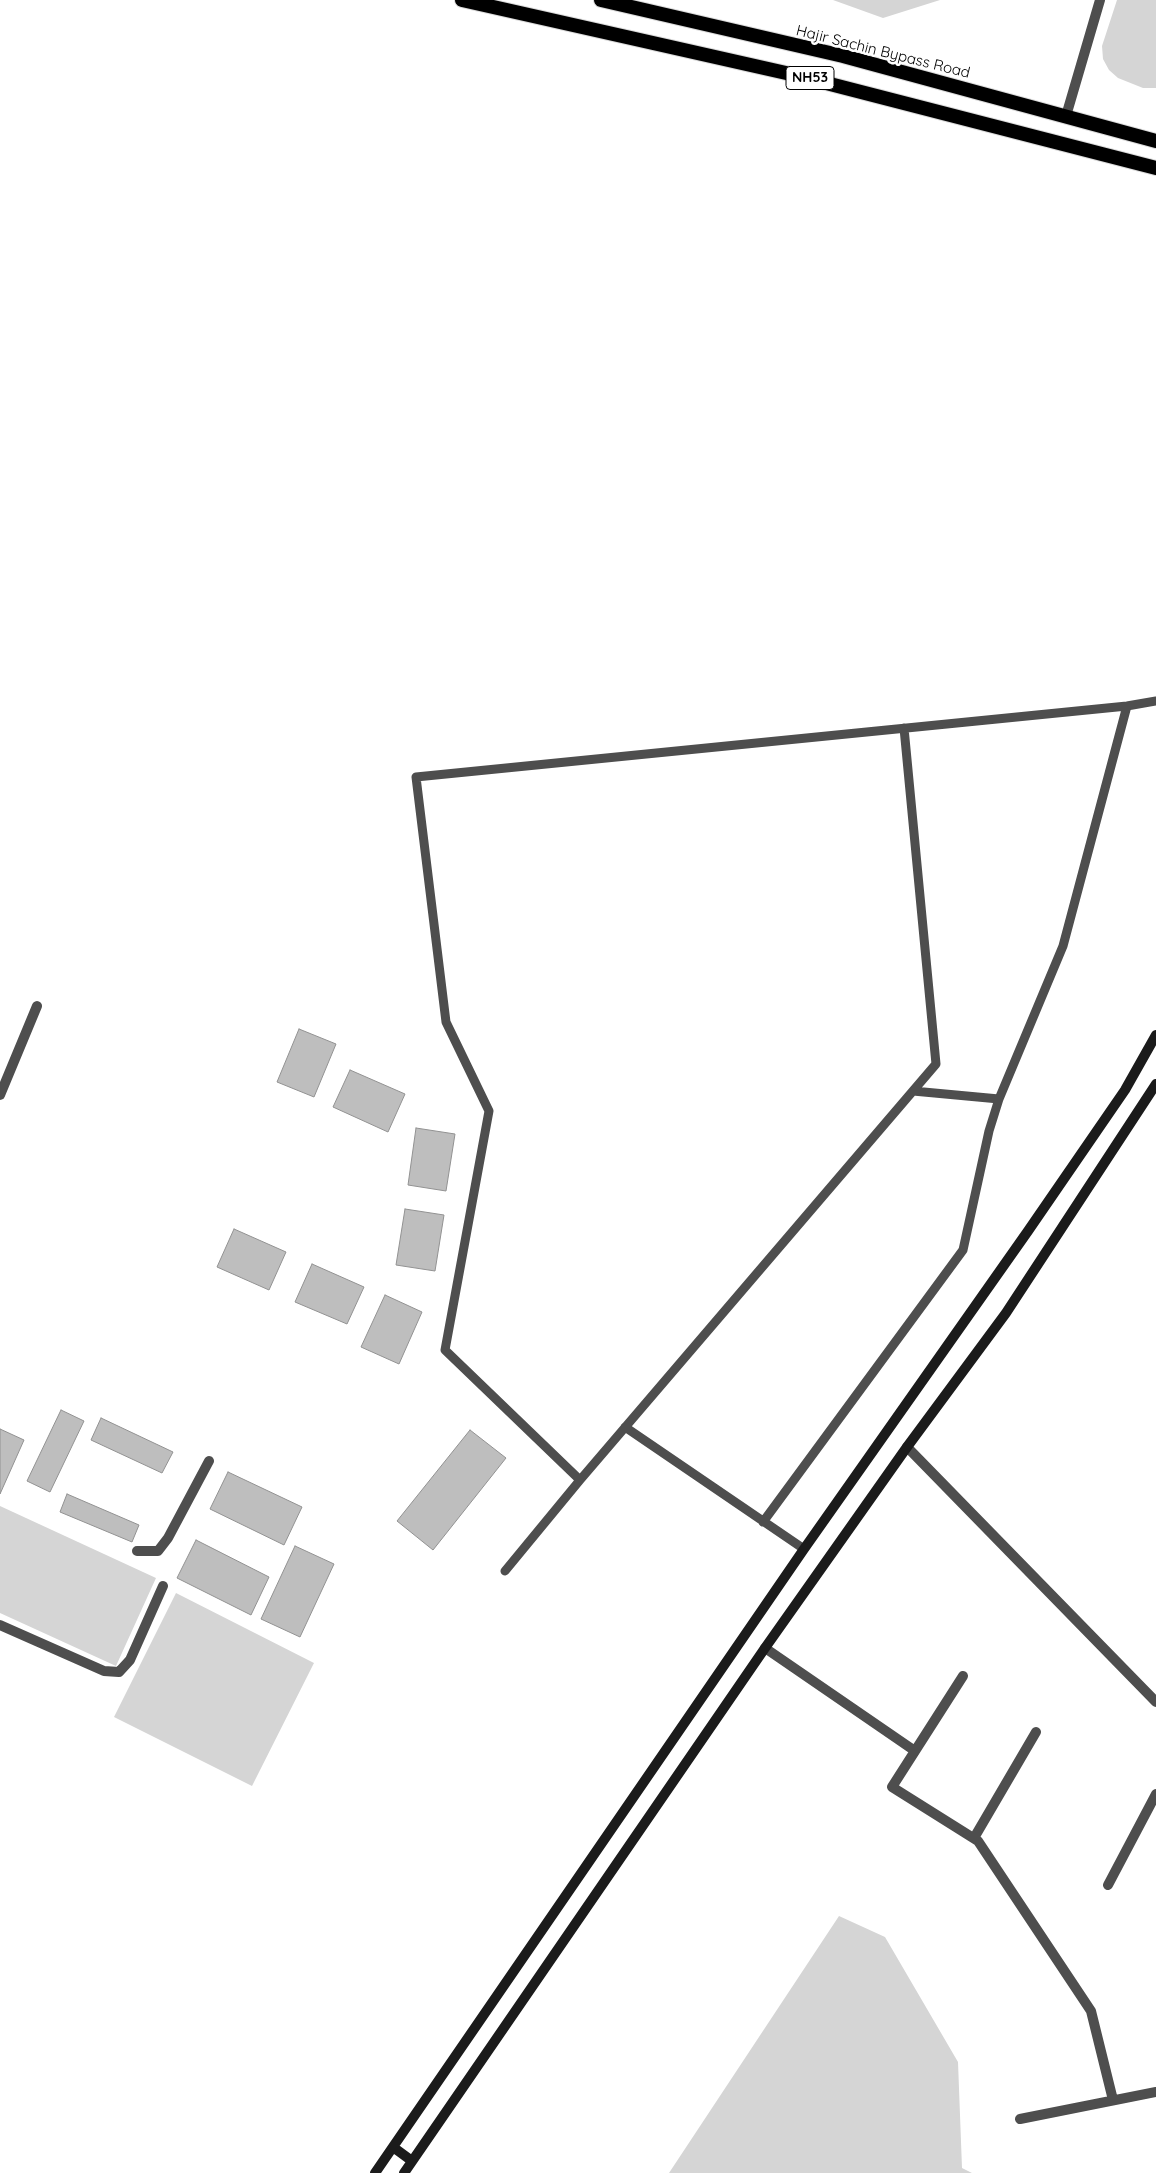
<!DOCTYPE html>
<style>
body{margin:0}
canvas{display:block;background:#fff}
</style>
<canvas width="1156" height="2173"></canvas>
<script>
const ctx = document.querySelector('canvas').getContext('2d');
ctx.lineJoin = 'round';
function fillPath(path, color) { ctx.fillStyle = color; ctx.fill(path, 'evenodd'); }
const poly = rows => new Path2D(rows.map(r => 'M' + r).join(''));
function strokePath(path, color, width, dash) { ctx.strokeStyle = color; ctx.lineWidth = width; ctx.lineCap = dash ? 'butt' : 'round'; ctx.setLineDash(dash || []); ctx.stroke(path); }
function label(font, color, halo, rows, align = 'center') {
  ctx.font = font + ' Quicksand,sans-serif'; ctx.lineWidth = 5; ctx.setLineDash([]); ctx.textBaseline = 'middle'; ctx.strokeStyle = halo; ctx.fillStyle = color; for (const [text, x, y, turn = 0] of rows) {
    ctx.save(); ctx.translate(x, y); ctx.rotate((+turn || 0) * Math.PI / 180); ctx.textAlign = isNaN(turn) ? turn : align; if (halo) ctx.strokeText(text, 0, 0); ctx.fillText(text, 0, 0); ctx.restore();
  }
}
const green = poly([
 [833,0,940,0,883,18],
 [1117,0,1156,0,1156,88,1143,88,1118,78,1109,70,1103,59,1102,46],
 [0,1506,156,1578,116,1666,0,1613],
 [176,1593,314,1663,252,1786,114,1717],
 [839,1916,885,1937,958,2062,962,2168,972,2173,669,2173]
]);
const building = poly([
 [299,1029,336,1044,314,1097,277,1082,299,1029],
 [350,1070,405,1094,388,1132,333,1107,350,1070],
 [416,1128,455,1134,446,1191,408,1185,416,1128],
 [405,1209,444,1215,435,1271,396,1265,405,1209],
 [234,1229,286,1252,269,1290,217,1267,234,1229],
 [312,1264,364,1287,347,1324,295,1302,312,1264],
 [385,1295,422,1312,399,1364,361,1347,385,1295],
 [61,1410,84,1421,50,1492,27,1481,61,1410],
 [101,1418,173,1452,162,1473,91,1440,101,1418],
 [0,1429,24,1440,0,1494,0,1429],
 [470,1430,506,1458,433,1550,397,1521,470,1430],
 [228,1472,302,1507,284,1545,210,1509,228,1472],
 [67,1494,139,1525,132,1542,60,1512,67,1494],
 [196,1540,269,1577,251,1615,177,1578,196,1540],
 [295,1546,334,1564,300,1637,261,1619,295,1546]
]);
const service = poly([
 [913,1091,999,1099],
 [625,1427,804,1549],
 [580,1480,445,1350,489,1111,446,1022,416,777,1127,706,1156,701],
 [763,1522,963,1250,989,1131,999,1099,1063,946,1127,706],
 [505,1571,580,1480,936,1064,904,728]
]);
const minor = poly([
 [0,1095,37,1006],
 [907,1447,1156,1702],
 [137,1551,158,1551,168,1538,209,1461],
 [0,1625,104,1671,119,1672,130,1660,163,1586],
 [765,1648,915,1751],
 [963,1676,892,1787,978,1841,1091,2011,1113,2100],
 [974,1838,1036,1732],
 [1108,1885,1156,1794],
 [1020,2119,1156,2092]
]);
const tertiary = poly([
 [1066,116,1100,0]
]);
const secondary = poly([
 [393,2147,412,2161],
 [375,2173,804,1549,1028,1231,1125,1090,1156,1035],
 [404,2173,765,1648,907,1447,1006,1313,1156,1084]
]);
const trunk = poly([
 [462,0,795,75,1156,168],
 [601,0,843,56,1156,141]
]);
const shields = [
 [810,78,48]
];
const shieldNames = [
 ["NH53",810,78]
];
const streetNames = [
 ["Hajir Sachin Bypass Road",883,52,14]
];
fillPath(green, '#d5d5d5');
fillPath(building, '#bebebe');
strokePath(building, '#929292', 1);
strokePath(trunk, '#dbdbdb', 16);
strokePath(service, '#4e4e4e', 9);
strokePath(minor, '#4e4e4e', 10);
strokePath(tertiary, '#4e4e4e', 10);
strokePath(secondary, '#1b1b1b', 10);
strokePath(trunk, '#000', 14);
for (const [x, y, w] of shields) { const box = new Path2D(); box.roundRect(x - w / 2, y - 11.5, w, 23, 4); ctx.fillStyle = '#fff'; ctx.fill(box); strokePath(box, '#000', 1); }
label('bold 14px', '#000', null, shieldNames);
label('15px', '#000', '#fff', streetNames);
</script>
